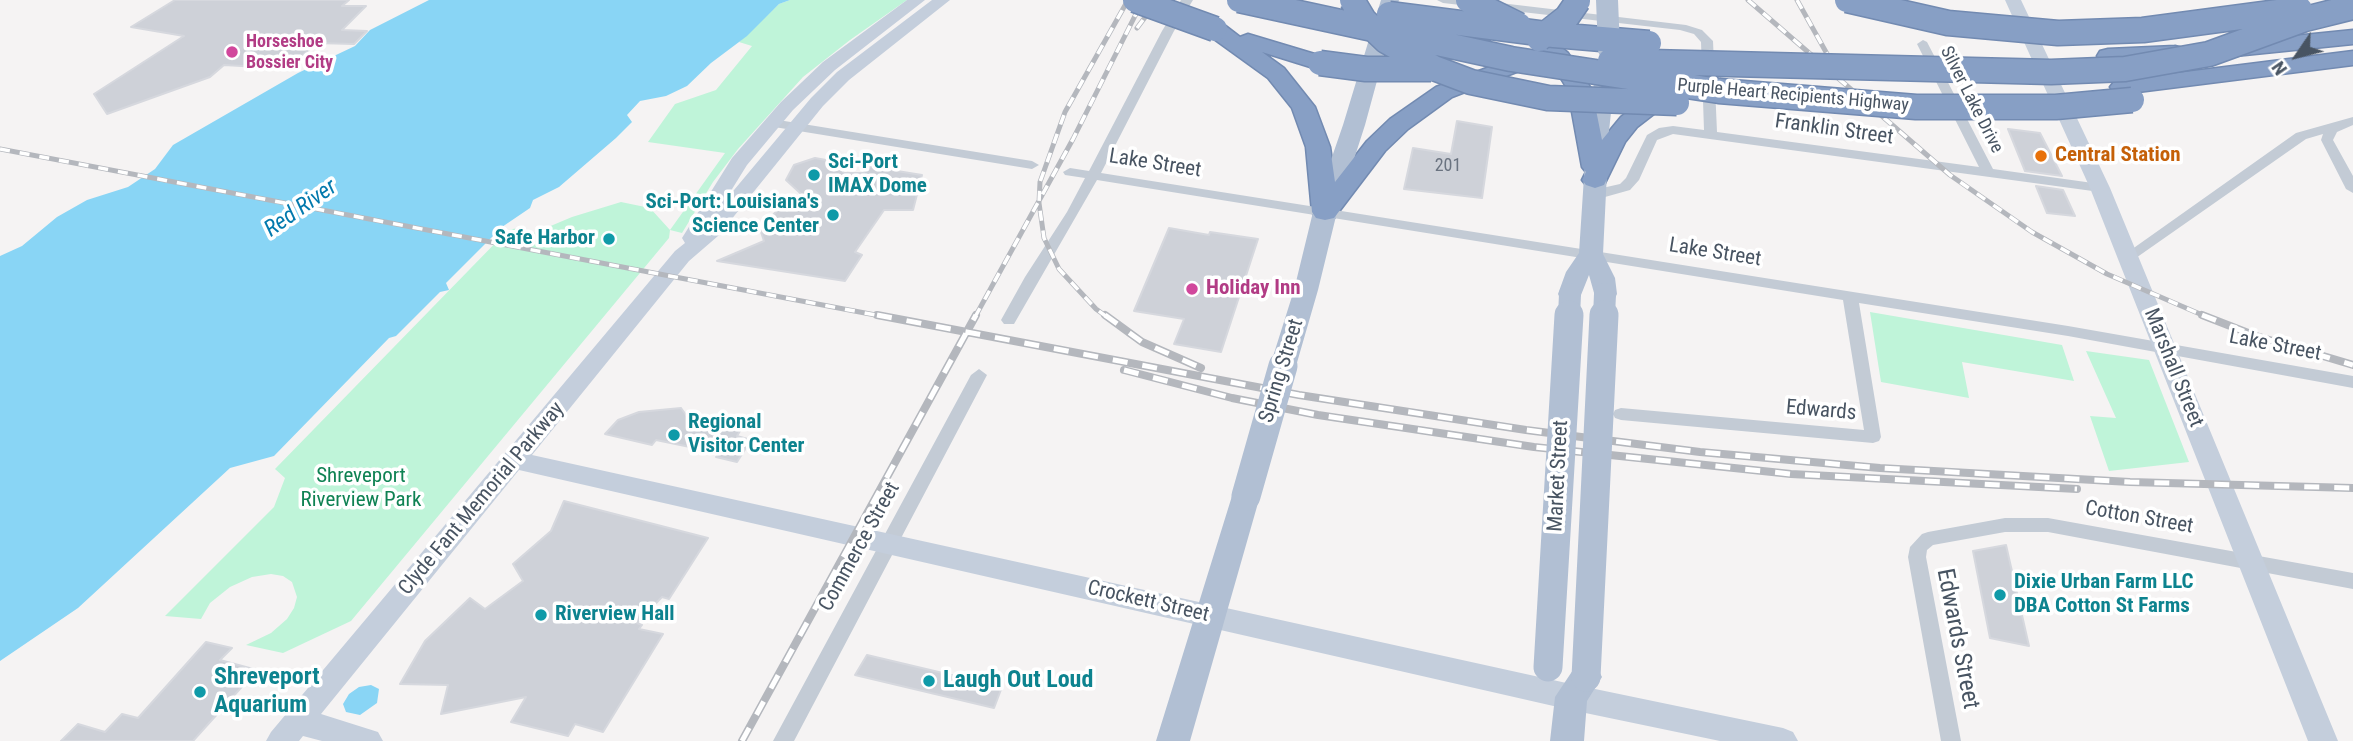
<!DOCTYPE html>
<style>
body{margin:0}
#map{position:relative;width:2353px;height:741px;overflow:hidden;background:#f5f3f3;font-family:"Roboto Condensed",sans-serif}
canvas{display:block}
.north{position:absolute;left:2262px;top:21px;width:70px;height:70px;-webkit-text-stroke:5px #fff;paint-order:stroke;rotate:235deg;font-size:19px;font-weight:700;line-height:28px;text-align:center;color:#485462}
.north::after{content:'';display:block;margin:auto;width:24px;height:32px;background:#485462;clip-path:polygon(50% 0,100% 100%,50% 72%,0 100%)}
</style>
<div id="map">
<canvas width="2353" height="741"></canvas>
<div class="north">N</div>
</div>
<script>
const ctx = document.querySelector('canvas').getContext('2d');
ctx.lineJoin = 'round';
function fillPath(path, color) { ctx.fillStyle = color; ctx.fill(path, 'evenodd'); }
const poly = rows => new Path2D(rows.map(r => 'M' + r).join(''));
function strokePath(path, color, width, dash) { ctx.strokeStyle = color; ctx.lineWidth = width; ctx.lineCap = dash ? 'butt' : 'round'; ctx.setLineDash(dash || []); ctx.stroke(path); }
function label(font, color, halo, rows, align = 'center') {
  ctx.font = font + ' "Roboto Condensed",sans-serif'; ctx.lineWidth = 7; ctx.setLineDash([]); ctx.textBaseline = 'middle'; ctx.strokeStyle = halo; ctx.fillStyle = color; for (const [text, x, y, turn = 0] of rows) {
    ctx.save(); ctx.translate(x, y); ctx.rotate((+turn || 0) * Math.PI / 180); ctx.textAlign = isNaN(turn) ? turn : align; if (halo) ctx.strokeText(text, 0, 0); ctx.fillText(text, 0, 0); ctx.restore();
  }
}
const green = poly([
 [790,0,907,0,850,40,803,77,738,149,713,182,682,233,670,230,669,238,351,621,283,653,246,645,271,633,287,619,294,608,297,597,292,582,283,576,271,574,252,577,230,587,210,603,201,619,165,616,274,507,285,478,275,469,508,230,518,228,522,238,572,217,621,202,650,208,670,230,725,153,648,142,675,104,716,90,752,46,739,42,779,4],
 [1870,312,2062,345,2074,381,1962,362,1969,398,1881,382],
 [2086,351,2149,360,2189,462,2109,471,2090,416,2116,418]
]);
const water = poly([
 [429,0,790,0,779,4,747,36,711,63,687,86,666,96,640,101,627,115,632,122,616,138,559,187,533,200,530,208,502,227,446,283,449,290,440,292,396,336,389,338,274,456,230,468,78,608,0,661,0,256,22,246,57,217,87,200,128,187,155,169,173,145,298,73,355,46,370,30],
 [371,685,379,689,377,703,360,715,346,712,343,704,349,694,359,687]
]);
const building = poly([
 [175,0,349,0,342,6,366,6,342,30,367,31,354,44,316,43,297,61,284,60,276,68,224,65,210,77,107,114,94,94,184,36,131,27,175,0],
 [1457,121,1492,127,1482,198,1404,189,1413,148,1451,154,1457,121],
 [2008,129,2040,133,2062,176,2025,171,2008,129],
 [815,158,837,162,844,173,864,173,866,166,922,175,913,210,884,210,855,252,862,255,845,281,717,261,764,241,761,232,763,226,783,204,812,204,786,180,794,165,815,158],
 [2036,186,2063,190,2075,216,2047,213,2036,186],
 [1169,228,1209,235,1210,232,1258,239,1221,352,1174,344,1184,319,1134,311,1169,228],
 [681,408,686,415,743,426,737,436,751,440,737,462,716,457,719,453,656,440,652,445,605,434,618,420,639,412,681,408],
 [564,501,708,538,669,599,662,597,637,623,642,625,639,629,663,634,603,732,575,724,568,736,511,722,526,697,441,714,448,685,400,684,425,641,470,598,485,609,523,581,513,564,551,531,564,501],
 [2006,545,2029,646,1990,638,1973,551,2006,545],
 [206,642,232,648,220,660,257,670,193,741,61,741,78,724,105,732,122,714,138,718,206,642],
 [867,655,1002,687,994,708,855,675,867,655]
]);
const street = poly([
 [1181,0,1193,0,1174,31,1101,173,2068,326,2353,376,2353,388,2068,336,1859,303,1881,437,1879,441,1873,443,1621,420,1615,418,1613,414,1615,410,1621,408,1864,430,1843,300,1097,180,1014,324,1004,324,1001,320,1025,277,1067,212,1085,178,1065,175,1063,172,1070,168,1089,171,1162,31,1181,0],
 [1437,0,1475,0,1686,25,1702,30,1713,41,1717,132,1979,167,1917,44,1923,40,1927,42,1993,169,2100,184,2107,188,2100,192,1673,134,1657,140,1639,180,1630,190,1605,197,1589,197,1587,194,1589,191,1620,184,1626,178,1647,135,1659,128,1673,126,1704,130,1701,42,1694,34,1680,30,1443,3,1437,0],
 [2353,117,2353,125,2337,132,2333,140,2353,176,2353,193,2346,189,2321,140,2323,134,2306,139,2133,260,2128,262,2121,257,2296,133,2353,117],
 [772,119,1032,161,1039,165,1032,169,768,126,768,120,772,119],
 [979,369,987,375,794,741,773,741,971,375,979,369],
 [2005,518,2048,518,2353,573,2353,589,2048,532,2005,532,1933,545,1927,550,1926,557,1961,741,1941,741,1908,557,1910,547,1922,534,1928,532,2005,518]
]);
const secondary = poly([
 [907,0,925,0,835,70,793,110,747,165,724,202,811,98,837,72,932,0,950,0,849,80,823,106,718,236,689,261,532,455,1571,684,1783,728,1793,732,1798,741,1720,741,1571,710,519,470,321,714,378,732,383,741,322,741,303,736,299,741,266,741,271,732,675,251,685,243,682,238,732,158,781,102,823,62,907,0],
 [2005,0,2021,0,2110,188,2338,741,2308,741,2090,188,2005,0]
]);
const primary = poly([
 [1381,0,1399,0,1365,125,1337,212,1318,290,1296,366,1292,373,1283,375,1274,373,1270,366,1294,290,1313,212,1343,125,1381,0],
 [1605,70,1612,72,1615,76,1609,131,1603,254,1615,278,1617,294,1614,300,1605,302,1596,300,1589,275,1579,300,1570,302,1561,300,1558,294,1566,272,1579,253,1587,131,1595,76,1598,72,1605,70],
 [1246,485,1256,488,1260,496,1190,741,1156,741,1232,496,1236,488,1246,485],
 [1586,663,1597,667,1602,677,1587,701,1584,741,1550,741,1555,697,1575,667,1586,663]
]);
const highway = poly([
 [1215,22,1223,24,1240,37,1248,34,1328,58,1331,63,1328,68,1320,70,1262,52,1284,68,1315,107,1330,147,1335,182,1367,141,1390,119,1436,87,1511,59,1519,61,1522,66,1519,71,1452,97,1408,129,1385,151,1334,218,1325,220,1316,218,1312,212,1306,147,1292,108,1268,78,1207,34,1204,29,1207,24,1215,22],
 [1525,22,1533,24,1568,53,1592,90,1602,140,1621,117,1643,100,1671,89,1679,91,1683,96,1679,101,1659,110,1637,127,1625,142,1604,185,1595,188,1586,185,1582,180,1586,172,1582,167,1568,90,1548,57,1514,29,1517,24,1525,22],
 [2353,30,2353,44,2225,57,2217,55,2214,50,2217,45,2225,43,2353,30],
 [2175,46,2183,48,2186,53,2183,58,2108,63,2100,61,2097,56,2100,51,2108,49,2175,46],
 [2353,51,2353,65,2122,94,2114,92,2110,87,2114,82,2122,80,2353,51]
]);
const railFar1 = poly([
 [1748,0,1950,175,2032,232,2107,274,2207,317],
 [1797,0,1836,70],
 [1137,28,1158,0],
 [0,149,886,317],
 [975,317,1073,139,1143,0],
 [1107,317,1096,309,1059,269,1044,238,1039,203,1040,182,1065,112,1128,0]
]);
const rail = poly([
 [877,315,1299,395,1526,430,1700,452,1880,468,2130,482,2353,488],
 [1105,315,1142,342,1201,368],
 [2202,315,2256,336,2353,365],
 [1124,370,1232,398,1318,415,1534,447,1791,474,2077,489],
 [742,741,976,315]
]);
const primaryBridgeFar1 = poly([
 [1607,0,1609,49],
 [1569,317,1570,294],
 [1604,317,1605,294]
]);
const primaryBridge = poly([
 [1246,496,1283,366],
 [1548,667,1569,315],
 [1586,677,1604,315]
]);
const highwayBridge = poly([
 [1135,0,1215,29],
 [1239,0,1511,59,1719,91,1916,107,2056,107,2132,100],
 [1352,0,1364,20,1386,41,1434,68,1471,82,1548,98,1677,103],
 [1468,0,1519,25],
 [1847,0,1948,23,2058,33,2143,30,2300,9],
 [1389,14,1554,35,1649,43],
 [1539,39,1567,17,1578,1],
 [1610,61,2051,72,2125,69,2209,54,2305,19,2353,7],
 [1320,63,1366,69,1431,69]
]);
const markers = [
 [232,52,7,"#d1479c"],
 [2041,156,7,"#e8710a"],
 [814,175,7,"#0f9aa8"],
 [833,215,7,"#0f9aa8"],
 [609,239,7,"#0f9aa8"],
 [1192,289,7,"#d1479c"],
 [674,435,7,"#0f9aa8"],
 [2000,595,7,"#0f9aa8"],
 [541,615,7,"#0f9aa8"],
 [929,681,7,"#0f9aa8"],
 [200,692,7,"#0f9aa8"]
];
const farHotelnames = [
 ["Horseshoe",246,42],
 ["Bossier City",246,63]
];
const farStreetnames = [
 ["Purple Heart Recipients Highway",1793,96,5],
 ["Silver Lake Drive",1971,100,63]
];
const numberNames = [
 ["201",1448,166]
];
const streetNames = [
 ["Franklin Street",1834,130,8],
 ["Lake Street",1155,164,9],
 ["Lake Street",1715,253,9],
 ["Lake Street",2275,346,11],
 ["Marshall Street",2173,368,68],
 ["Spring Street",1282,371,-73],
 ["Edwards",1821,411,5],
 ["Market Street",1559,476,-87],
 ["Clyde Fant Memorial Parkway",482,499,-50],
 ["Cotton Street",2139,518,10],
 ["Commerce Street",860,547,-61],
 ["Crockett Street",1148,602,13]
];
const foodNames = [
 ["Central Station",2055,156]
];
const cultureNames = [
 ["Sci-Port",828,163],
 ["IMAX Dome",828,187],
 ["Sci-Port: Louisiana's",819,203,"right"],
 ["Science Center",819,227,"right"],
 ["Safe Harbor",595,239,"right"],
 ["Regional",688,423],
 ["Visitor Center",688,447],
 ["Dixie Urban Farm LLC",2014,583],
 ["DBA Cotton St Farms",2014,607],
 ["Riverview Hall",555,615]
];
const hotelNames = [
 ["Holiday Inn",1206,289]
];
const parkNames = [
 ["Shreveport",361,477],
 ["Riverview Park",361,501]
];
const waterNames = [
 ["Red River",301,209,-35]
];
const nearStreetnames = [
 ["Edwards Street",1957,639,79]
];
const nearCulturenames = [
 ["Shreveport",214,678],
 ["Aquarium",214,706],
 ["Laugh Out Loud",943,681]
];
fillPath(green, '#bff4d9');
fillPath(water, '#89d5f5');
fillPath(building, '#ced1d8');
strokePath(building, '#d6d8de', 2);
strokePath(highway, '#728ab1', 3);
fillPath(street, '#c3cbd5');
fillPath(secondary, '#c4cedc');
fillPath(primary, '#b1bfd3');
fillPath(highway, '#879fc5');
strokePath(railFar1, '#b4b7bd', 5);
strokePath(rail, '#b4b7bd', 8);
strokePath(railFar1, '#fff', 3.5, [10]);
strokePath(rail, '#fff', 5, [15]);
strokePath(highwayBridge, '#728ab1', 27, []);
strokePath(primaryBridgeFar1, '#b1bfd3', 22);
strokePath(primaryBridge, '#b1bfd3', 29);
strokePath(highwayBridge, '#879fc5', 24);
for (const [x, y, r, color] of markers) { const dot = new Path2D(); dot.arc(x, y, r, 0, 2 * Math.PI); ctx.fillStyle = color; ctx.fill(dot); strokePath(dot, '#fff', 2.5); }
label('bold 18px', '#b23c85', '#fff', farHotelnames, 'left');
label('18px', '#485462', '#fff', farStreetnames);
label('18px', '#6a7380', null, numberNames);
label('21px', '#485462', '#fff', streetNames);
label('bold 21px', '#c56008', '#fff', foodNames, 'left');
label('bold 21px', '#0d838f', '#fff', cultureNames, 'left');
label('bold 21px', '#b23c85', '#fff', hotelNames, 'left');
label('21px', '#0f8253', '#fff', parkNames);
label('italic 23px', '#0279ad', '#fff', waterNames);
label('24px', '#485462', '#fff', nearStreetnames);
label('bold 24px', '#0d838f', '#fff', nearCulturenames, 'left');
</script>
